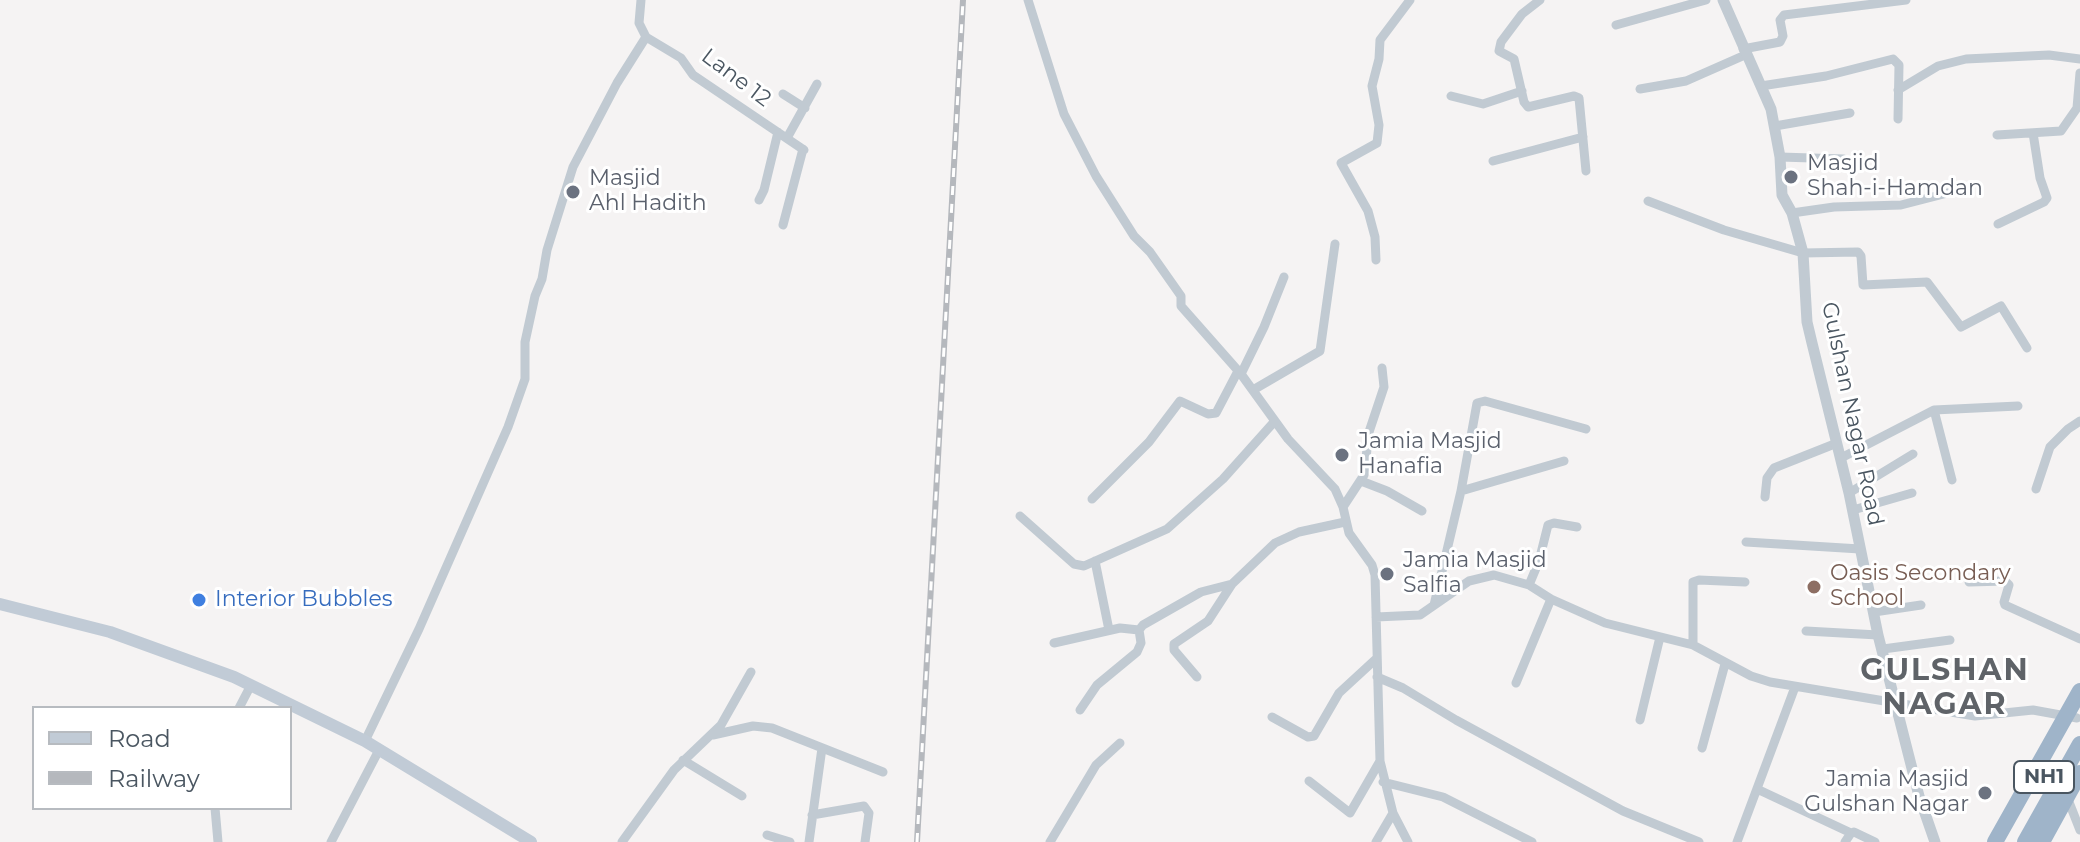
<!DOCTYPE html>
<style>
body{margin:0}
#map{position:relative;width:2080px;height:842px;overflow:hidden;background:#f5f3f3;font-family:Montserrat,sans-serif}
canvas{display:block}
.legend{position:absolute;left:32px;top:706px;width:260px;height:104px;box-sizing:border-box;background:#fff;border:2px solid #b7bbc0;margin:0;padding:10px 14px;list-style:none;font-size:24px;color:#4a5661}
.legend li{display:flex;align-items:center;gap:16px;height:40px}
.legend b{width:40px;border:2px solid #b7bbc0}
</style>
<div id="map">
<canvas width="2080" height="842"></canvas>
<ul class="legend">
<li><b style="height:10px;background:#c1cbd6"></b>Road</li>
<li><b style="height:10px;background:#b5b8bd"></b>Railway</li>
</ul>
</div>
<script>
const ctx = document.querySelector('canvas').getContext('2d');
ctx.lineJoin = 'round';
const poly = rows => new Path2D(rows.map(r => 'M' + r).join(''));
function strokePath(path, color, width, dash) { ctx.strokeStyle = color; ctx.lineWidth = width; ctx.lineCap = dash ? 'butt' : 'round'; ctx.setLineDash(dash || []); ctx.stroke(path); }
function label(font, color, halo, rows, align = 'center') {
  ctx.font = font + ' Montserrat,sans-serif'; ctx.lineWidth = 6; ctx.setLineDash([]); ctx.textBaseline = 'middle'; ctx.strokeStyle = halo; ctx.fillStyle = color; for (const [text, x, y, turn = 0] of rows) {
    ctx.save(); ctx.translate(x, y); ctx.rotate((+turn || 0) * Math.PI / 180); ctx.textAlign = isNaN(turn) ? turn : align; if (halo) ctx.strokeText(text, 0, 0); ctx.fillText(text, 0, 0); ctx.restore();
  }
}
const minor = poly([
 [641,0,639,23,646,37,681,58,693,75,804,150],
 [1028,0,1064,114,1096,176,1134,236,1150,252,1181,296,1181,306,1241,374,1288,439,1335,489,1343,507,1349,533,1372,565,1375,575,1380,761,1393,813,1408,842],
 [1540,0,1522,14,1501,42,1499,51,1514,59,1524,102,1528,107,1574,96,1579,98,1586,171],
 [1616,25,1706,0],
 [1743,49,1780,42,1783,36,1780,20,1784,15,1906,0],
 [1761,86,1826,76,1893,59,1899,65,1898,119],
 [1640,89,1686,81,1745,55],
 [1898,90,1938,66,1966,59,2049,55,2080,59],
 [783,94,805,108],
 [1451,96,1483,104,1522,91],
 [1775,126,1850,113],
 [1997,135,2061,131,2077,108,2080,73],
 [787,138,817,84],
 [1780,157,1844,159],
 [1493,161,1583,137],
 [759,200,764,190,778,132],
 [1648,201,1724,230,1803,253,1858,252,1861,256,1863,285,1927,282,1961,327,2001,306,2027,348],
 [1792,213,1834,207,1901,205,1967,188],
 [1998,224,2044,202,2047,198,2040,178,2033,133],
 [783,225,803,149],
 [1376,260,1375,237,1368,211,1341,163,1377,143,1379,125,1372,86,1379,59,1380,40,1410,0],
 [1241,374,1264,327,1284,277],
 [1253,390,1320,351,1335,244],
 [1934,410,1952,480],
 [1841,458,1934,410,2018,406],
 [1361,481,1387,491,1422,511],
 [2036,489,2050,447,2068,429,2080,421],
 [1461,491,1564,461],
 [1849,493,1913,454],
 [1765,497,1767,478,1774,468,1837,443],
 [1092,499,1149,442,1180,401,1208,414,1216,413,1238,371],
 [1343,507,1364,475,1369,432,1384,387,1382,368],
 [1853,510,1912,493],
 [1020,516,1074,564,1084,566,1167,529,1223,479,1274,422],
 [1746,542,1860,549],
 [1095,561,1109,630],
 [1969,582,2005,581,2009,585,2004,602,2005,605,2080,639],
 [1529,585,1539,561,1548,525,1554,523,1577,527],
 [1434,605,1461,491,1477,403,1485,401,1586,429],
 [1874,612,1921,605],
 [1376,617,1420,615,1469,581,1494,575,1529,585,1551,599,1605,623,1693,645,1751,676,1770,682,1975,716,2033,710,2077,718],
 [1806,631,1878,635],
 [1054,643,1120,628,1139,630],
 [1693,645,1693,582,1699,580,1745,582],
 [1883,649,1950,640],
 [1197,677,1174,650,1174,644,1208,621,1232,584,1275,543,1299,532,1345,522],
 [1377,677,1403,688,1456,720,1623,811,1699,842],
 [1516,683,1551,599],
 [239,708,251,685],
 [1080,710,1097,685,1137,652,1141,643,1139,630,1143,625,1201,592,1232,584],
 [1272,717,1308,737,1314,736,1339,693,1377,658],
 [1640,720,1660,637],
 [713,735,753,726,772,728,883,772],
 [365,741,419,629,508,427,525,379,525,342,535,296,542,279,547,250,573,167,617,83,646,37],
 [1702,748,1725,664],
 [683,760,742,796],
 [1309,781,1350,813,1380,761],
 [1383,782,1443,797,1532,842],
 [1757,789,1851,833],
 [2067,797,2080,830],
 [215,808,218,842],
 [812,815,864,806,869,813,865,842],
 [767,835,790,842],
 [331,842,379,750],
 [622,842,674,770,721,725,751,672],
 [809,842,822,748],
 [1050,842,1096,765,1120,743],
 [1376,842,1393,813],
 [1737,842,1795,687],
 [1845,842,1851,833,1854,832,1875,842]
]);
const tertiary = poly([
 [1723,0,1771,109,1780,157,1782,195,1792,213,1803,253,1807,322,1812,343,1849,493,1878,635,1919,796,1935,842]
]);
const secondary = poly([
 [0,604,110,632,234,677,365,741,531,842]
]);
const trunk = poly([
 [1995,842,2080,691],
 [2025,842,2080,744],
 [2042,842,2080,773]
]);
const rail = poly([
 [917,842,963,0]
]);
const markers = [
 [1791,177,8,"#6b7280"],
 [573,192,8,"#6b7280"],
 [1342,455,8,"#6b7280"],
 [1387,574,8,"#6b7280"],
 [1814,587,8,"#8d6e63"],
 [199,600,8,"#3f7fe0"],
 [1985,793,8,"#6b7280"]
];
const shields = [
 [2044,777,60]
];
const shieldNames = [
 ["NH1",2044,777]
];
const streetNames = [
 ["Lane 12",736,78,37],
 ["Gulshan Nagar Road",1852,414,78]
];
const worshipNames = [
 ["Masjid",1807,164],
 ["Shah-i-Hamdan",1807,189],
 ["Masjid",589,179],
 ["Ahl Hadith",589,204],
 ["Jamia Masjid",1358,442],
 ["Hanafia",1358,467],
 ["Jamia Masjid",1403,561],
 ["Salfia",1403,586],
 ["Jamia Masjid",1969,780,"right"],
 ["Gulshan Nagar",1969,805,"right"]
];
const educationNames = [
 ["Oasis Secondary",1830,574],
 ["School",1830,599]
];
const shopNames = [
 ["Interior Bubbles",215,600]
];
const districtNames = [
 ["GULSHAN",1945,671],
 ["NAGAR",1945,705]
];
strokePath(minor, '#c1cad2', 9);
strokePath(tertiary, '#c1cad2', 11);
strokePath(secondary, '#c1cbd6', 12);
strokePath(trunk, '#9fb4c9', 16);
strokePath(rail, '#b5b8bd', 6);
strokePath(rail, '#fff', 3, [9]);
for (const [x, y, r, color] of markers) { const dot = new Path2D(); dot.arc(x, y, r, 0, 2 * Math.PI); ctx.fillStyle = color; ctx.fill(dot); strokePath(dot, '#fff', 3); }
for (const [x, y, w] of shields) { const box = new Path2D(); box.roundRect(x - w / 2, y - 16, w, 32, 6); ctx.fillStyle = '#fff'; ctx.fill(box); strokePath(box, '#4a5661', 2); }
label('bold 20px', '#4a5661', null, shieldNames);
label('22px', '#4a5661', '#fff', streetNames);
label('22px', '#5b616d', '#fff', worshipNames, 'left');
label('22px', '#785e54', '#fff', educationNames, 'left');
label('22px', '#366cbe', '#fff', shopNames, 'left');
ctx.letterSpacing = '2px';
label('bold 30px', '#5f6368', '#fff', districtNames);
ctx.letterSpacing = '0px';
</script>
